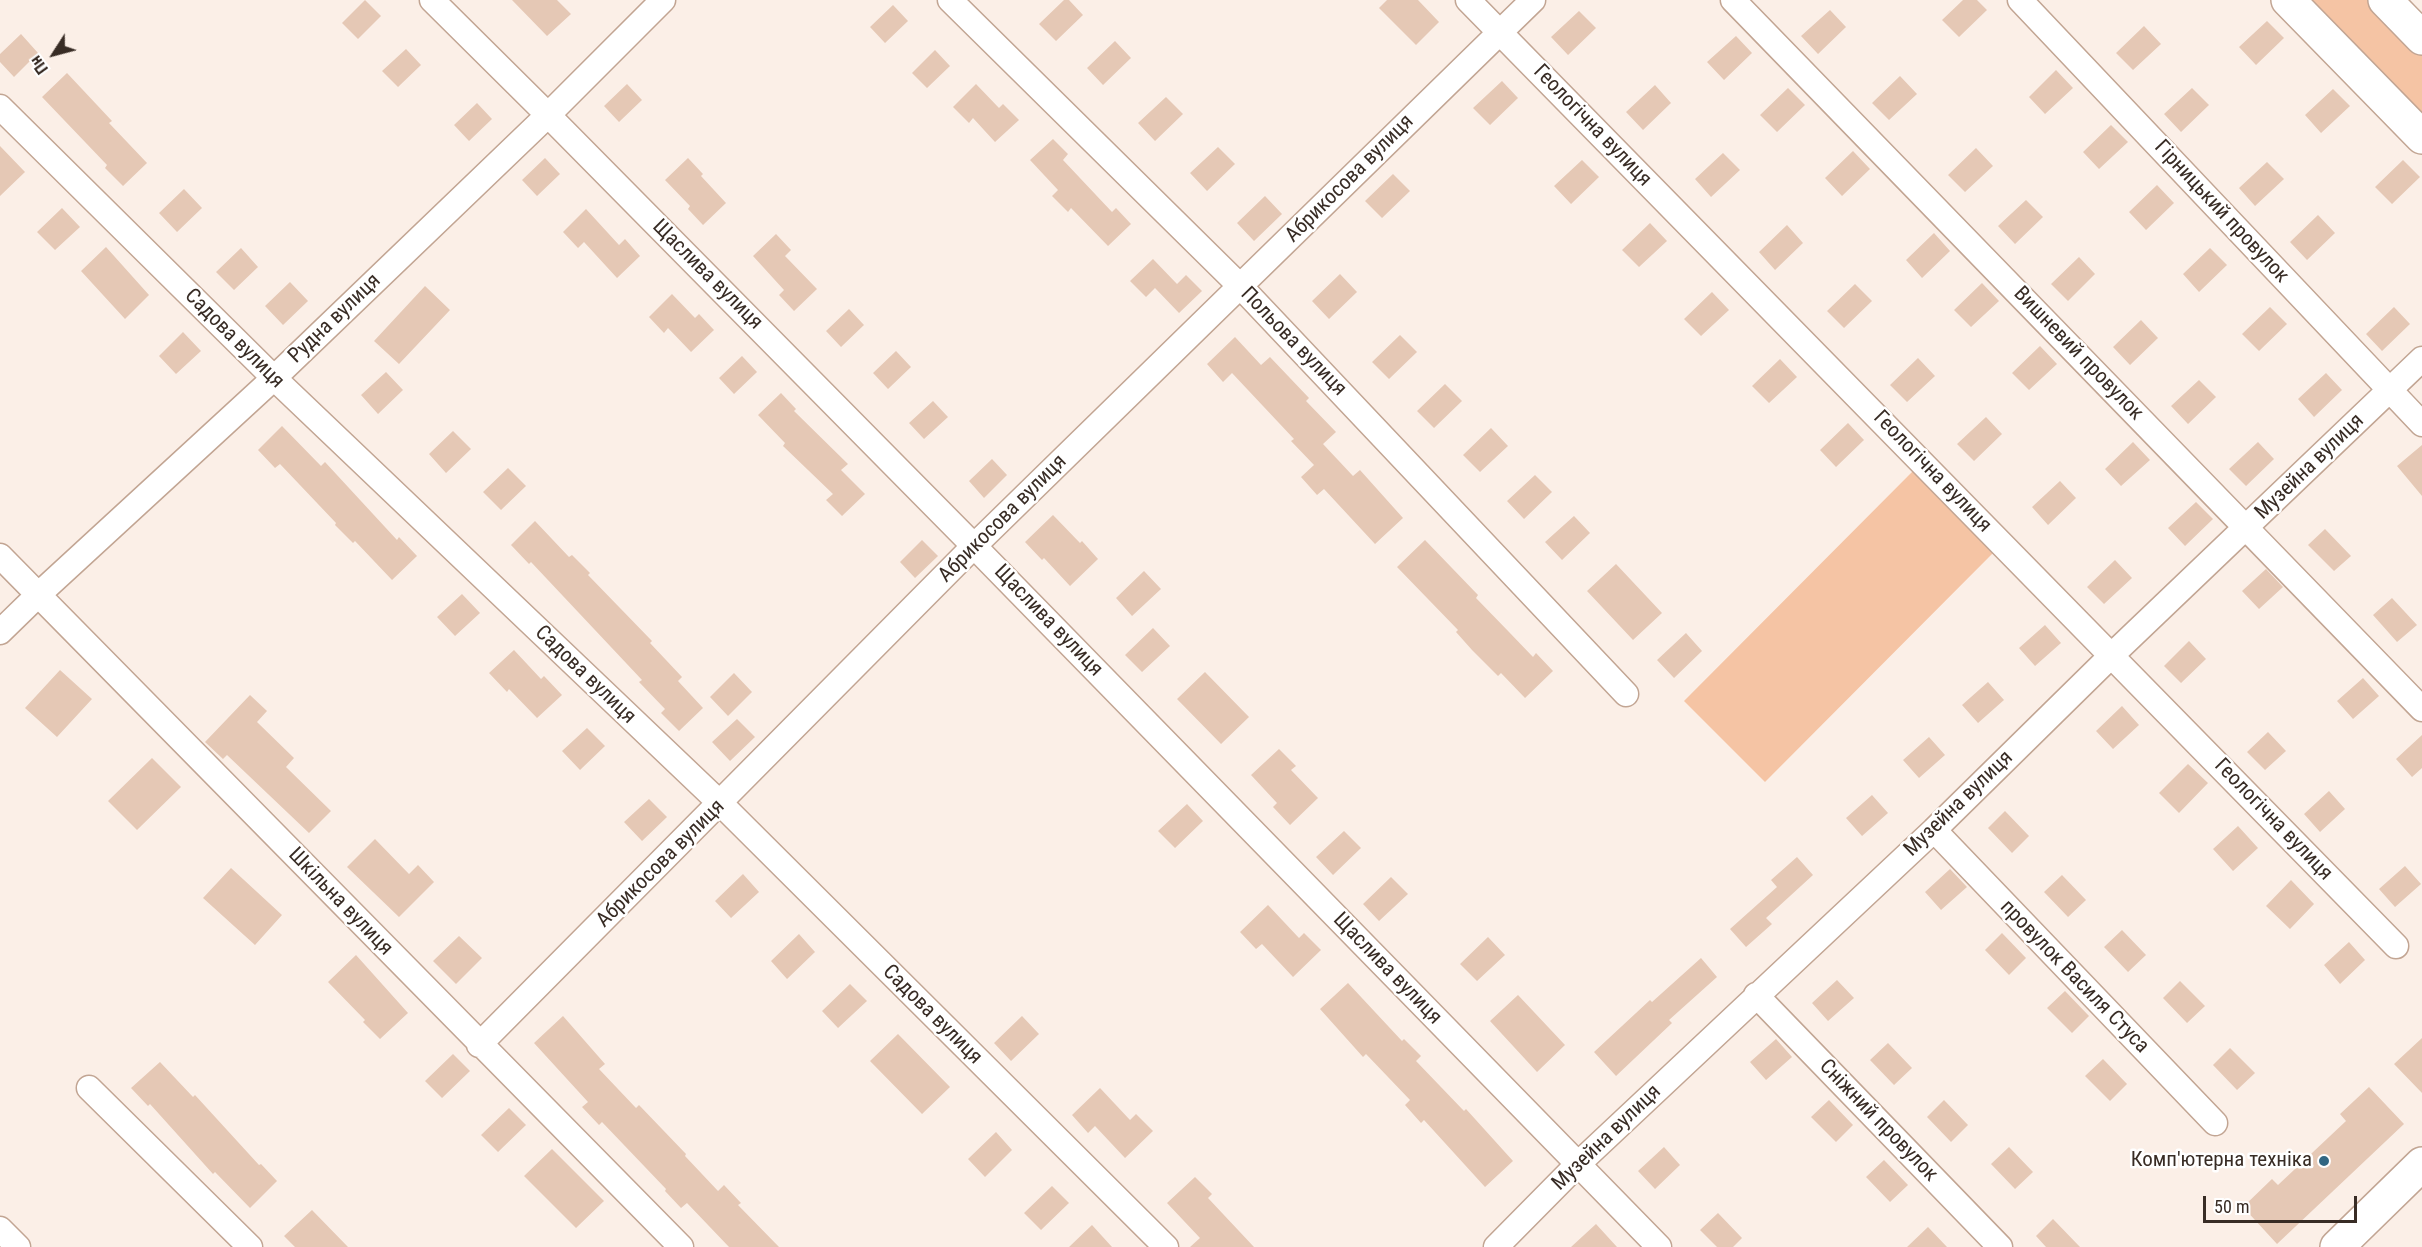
<!DOCTYPE html>
<meta charset="utf-8">
<style>
body{margin:0}
#map{position:relative;width:2422px;height:1247px;overflow:hidden;background:#fbefe7;font-family:"Roboto Condensed",sans-serif}
canvas{display:block}
.north{position:absolute;left:24px;top:24px;width:60px;height:60px;-webkit-text-stroke:4px #fff;paint-order:stroke;rotate:234deg;font-size:16px;font-weight:700;line-height:24px;text-align:center;color:#382c25}
.north::after{content:'';display:block;margin:auto;width:21px;height:27px;background:#382c25;clip-path:polygon(50% 0,100% 100%,50% 72%,0 100%)}
.scale{position:absolute;left:2203px;top:1196px;width:154px;height:27px;box-sizing:border-box;border:3px solid #382c25;border-top:0;padding-left:8px;font-size:18px;line-height:21px;white-space:nowrap;color:#382c25;-webkit-text-stroke:4px #fff;paint-order:stroke}
</style>
<div id="map">
<canvas width="2422" height="1247"></canvas>
<div class="north">Пн</div>
<div class="scale">50 m</div>
</div>
<script>
const ctx = document.querySelector('canvas').getContext('2d');
ctx.lineJoin = 'round';
function fillPath(path, color) { ctx.fillStyle = color; ctx.fill(path, 'evenodd'); }
const poly = rows => new Path2D(rows.map(r => 'M' + r).join(''));
function strokePath(path, color, width, dash) { ctx.strokeStyle = color; ctx.lineWidth = width; ctx.lineCap = dash ? 'butt' : 'round'; ctx.setLineDash(dash || []); ctx.stroke(path); }
function label(font, color, halo, rows, align = 'center') {
  ctx.font = font + ' "Roboto Condensed",sans-serif'; ctx.lineWidth = 5; ctx.setLineDash([]); ctx.textBaseline = 'middle'; ctx.strokeStyle = halo; ctx.fillStyle = color; for (const [text, x, y, turn = 0] of rows) {
    ctx.save(); ctx.translate(x, y); ctx.rotate((+turn || 0) * Math.PI / 180); ctx.textAlign = isNaN(turn) ? turn : align; if (halo) ctx.strokeText(text, 0, 0); ctx.fillText(text, 0, 0); ctx.restore();
  }
}
const green = poly([
 [2297,0,2371,0,2422,54,2422,130],
 [1914,470,1995,551,1765,782,1684,701]
]);
const building = poly([
 [365,0,381,16,358,39,342,23],
 [512,0,557,0,571,14,547,36],
 [1064,0,1069,0,1083,15,1056,41,1039,24],
 [1387,0,1418,0,1439,22,1416,45,1379,8],
 [1963,0,1977,0,1987,10,1959,37,1942,20],
 [893,5,908,21,885,43,870,27],
 [1830,10,1846,27,1818,54,1801,36],
 [1579,11,1596,28,1568,55,1551,37],
 [2267,21,2284,38,2256,65,2239,47],
 [2144,26,2161,44,2133,70,2116,53],
 [21,34,38,53,14,77,0,62,0,54],
 [1736,36,1752,53,1724,80,1707,62],
 [1115,41,1131,58,1103,85,1087,68],
 [406,49,421,65,398,87,382,71],
 [935,50,950,66,927,88,912,73],
 [2056,70,2073,88,2045,114,2029,97],
 [67,73,112,121,109,123,147,163,123,186,105,168,107,165,42,97],
 [1900,76,1917,94,1889,120,1872,103],
 [1502,81,1518,98,1490,125,1473,108],
 [627,84,642,100,619,122,604,106],
 [976,84,999,108,1003,104,1019,120,995,142,973,118,969,123,953,107],
 [1655,85,1671,103,1643,130,1626,112],
 [1788,88,1805,105,1777,132,1760,115],
 [2192,88,2209,105,2181,132,2164,114],
 [2333,89,2350,106,2321,133,2305,115],
 [1166,97,1183,114,1155,141,1138,123],
 [477,103,492,119,469,141,454,125],
 [2111,125,2128,142,2099,169,2083,152],
 [1053,139,1068,154,1063,160,1112,212,1116,208,1131,224,1108,246,1071,208,1068,212,1052,196,1058,190,1030,160],
 [0,146,25,172,0,196],
 [1218,147,1235,164,1207,191,1190,173],
 [1976,148,1993,166,1965,192,1948,175],
 [1853,151,1870,169,1842,196,1825,178],
 [1723,153,1740,170,1711,197,1695,179],
 [545,158,560,174,537,196,522,180],
 [688,158,703,174,701,176,726,203,703,225,688,209,690,206,665,180],
 [1582,160,1599,177,1571,204,1554,186],
 [2403,160,2420,177,2392,204,2375,187],
 [2267,162,2284,179,2255,206,2239,188],
 [1393,174,1410,191,1382,218,1365,201],
 [2157,185,2174,203,2146,230,2129,212],
 [184,189,202,208,177,232,159,213],
 [1265,196,1282,214,1254,241,1237,223],
 [2026,200,2043,217,2015,244,1998,226],
 [62,208,80,227,55,250,37,232],
 [586,209,619,245,625,239,640,256,617,278,584,242,578,248,563,232],
 [2318,215,2335,233,2307,260,2290,242],
 [1650,223,1667,241,1639,267,1622,250],
 [1787,225,1803,243,1775,270,1759,252],
 [1934,233,1950,251,1922,278,1906,260],
 [776,234,791,250,785,256,817,289,794,311,779,295,784,290,753,256],
 [106,247,149,295,125,319,81,271],
 [241,248,258,267,234,290,216,272],
 [2210,248,2227,265,2199,292,2183,274],
 [2079,257,2095,274,2068,301,2051,284],
 [1153,259,1177,284,1186,275,1202,291,1179,313,1155,288,1146,297,1130,281],
 [1340,274,1357,292,1329,319,1312,301],
 [290,282,308,301,283,325,265,306],
 [1982,283,1999,301,1971,327,1954,310],
 [1855,284,1872,301,1844,328,1827,311],
 [425,286,450,310,399,364,374,341],
 [1712,292,1729,310,1701,336,1684,319],
 [672,294,695,318,699,314,714,330,691,352,668,328,664,333,649,317],
 [2270,307,2287,324,2259,351,2242,334],
 [2394,307,2410,324,2382,351,2366,334],
 [849,309,864,325,841,347,826,331],
 [2141,320,2158,338,2130,365,2113,347],
 [183,332,201,351,176,374,159,356],
 [1400,335,1417,352,1389,379,1372,362],
 [1235,337,1261,365,1270,357,1309,398,1306,401,1336,432,1323,444,1353,476,1360,470,1403,518,1375,544,1324,489,1317,495,1301,477,1314,465,1291,441,1294,439,1232,373,1223,382,1207,364],
 [2040,346,2057,364,2029,390,2012,373],
 [896,351,911,367,888,389,873,373],
 [742,356,757,372,734,394,719,378],
 [1918,358,1935,376,1907,402,1890,385],
 [1780,359,1797,377,1769,403,1752,386],
 [386,372,403,390,378,414,361,395],
 [2326,373,2342,390,2314,417,2298,399],
 [2199,380,2216,397,2188,424,2171,406],
 [1445,384,1462,401,1434,428,1417,411],
 [781,393,796,409,794,411,848,464,841,470,865,494,842,516,826,500,833,494,783,446,785,443,758,415],
 [933,401,948,417,924,439,909,423],
 [1986,417,2002,434,1974,461,1957,444],
 [1848,423,1864,440,1836,467,1820,450],
 [282,426,321,466,325,462,397,540,399,537,417,556,392,580,355,541,353,543,335,525,336,523,280,464,275,468,258,450],
 [1491,428,1508,446,1480,472,1463,455],
 [453,431,471,449,446,473,429,454],
 [2133,442,2150,460,2121,486,2105,469],
 [2258,442,2274,459,2246,486,2229,469],
 [2422,445,2422,496,2397,466],
 [992,459,1007,475,984,498,969,481],
 [508,468,526,486,501,510,483,492],
 [1535,475,1552,492,1524,519,1507,501],
 [2060,481,2076,498,2048,525,2032,507],
 [2196,502,2213,519,2185,546,2168,528],
 [1053,515,1080,543,1082,541,1098,559,1070,586,1044,558,1042,560,1025,542],
 [1574,516,1590,533,1562,560,1545,542],
 [535,521,569,557,572,555,590,573,588,575,652,641,650,643,682,677,678,681,703,708,679,731,661,713,665,709,639,682,642,680,531,562,529,564,511,545],
 [2325,529,2351,556,2334,571,2308,545],
 [922,540,938,556,915,578,900,562],
 [1425,540,1478,595,1476,598,1509,632,1533,657,1536,653,1553,671,1525,698,1501,673,1498,676,1472,650,1456,632,1458,630,1397,567],
 [2115,560,2132,578,2104,604,2087,587],
 [1616,564,1662,613,1633,640,1587,591],
 [2266,569,2283,587,2259,609,2242,591],
 [1144,571,1161,589,1132,616,1116,598],
 [462,594,480,613,455,636,437,617],
 [2392,598,2417,625,2397,642,2373,615],
 [2045,625,2061,643,2035,666,2019,648],
 [1153,628,1170,646,1142,672,1125,655],
 [1686,633,1702,651,1674,678,1657,660],
 [2189,641,2206,659,2181,683,2164,666],
 [514,650,541,679,544,676,562,695,537,718,509,689,507,692,489,673],
 [60,670,92,699,57,737,25,708],
 [1205,672,1249,717,1221,744,1177,699],
 [734,673,752,692,728,716,710,697],
 [2363,678,2379,696,2353,719,2337,701],
 [1988,682,2004,700,1978,723,1962,705],
 [250,695,267,711,257,722,294,758,286,767,331,811,309,833,227,755,223,759,205,742],
 [2122,706,2139,725,2113,749,2096,731],
 [737,719,755,737,730,761,712,742],
 [587,728,605,746,580,770,562,751],
 [2268,732,2286,751,2265,770,2247,752],
 [2422,735,2422,768,2412,777,2396,759],
 [1929,737,1945,755,1919,778,1903,760],
 [1279,749,1296,766,1291,770,1318,798,1290,825,1273,807,1277,803,1251,775],
 [152,758,181,787,137,830,108,801],
 [2188,764,2208,783,2179,813,2159,793],
 [2329,791,2345,809,2320,832,2304,814],
 [1872,795,1888,813,1862,836,1846,818],
 [649,799,667,817,642,841,624,822],
 [1187,804,1203,821,1175,848,1158,831],
 [2005,811,2029,836,2012,853,1988,828],
 [2238,826,2258,848,2233,871,2213,849],
 [1344,831,1361,848,1333,875,1316,857],
 [375,839,409,874,418,865,434,882,399,917,347,867],
 [1797,857,1813,875,1766,918,1772,924,1746,947,1730,929,1777,887,1771,880],
 [2405,866,2421,884,2395,907,2379,889],
 [231,868,282,915,255,945,203,898],
 [1950,869,1967,887,1941,910,1925,892],
 [743,874,759,892,731,918,715,901],
 [2062,875,2086,900,2068,917,2044,892],
 [1391,877,1408,894,1379,921,1363,904],
 [2291,880,2314,904,2290,929,2266,906],
 [1268,905,1299,938,1304,933,1321,950,1293,977,1262,944,1256,949,1240,932],
 [2122,930,2146,955,2128,972,2104,947],
 [2002,933,2026,958,2009,975,1985,950],
 [799,934,815,952,787,979,771,961],
 [459,936,482,958,456,984,433,961],
 [1488,937,1505,955,1477,981,1460,964],
 [2349,942,2365,960,2340,984,2324,965],
 [356,955,408,1013,380,1039,363,1022,365,1020,328,982],
 [1701,958,1717,977,1669,1020,1672,1023,1616,1076,1594,1052,1650,1000,1652,1002],
 [1837,980,1854,998,1828,1021,1812,1003],
 [2180,981,2205,1006,2187,1023,2163,998],
 [1348,983,1402,1041,1404,1039,1421,1056,1416,1061,1464,1111,1466,1109,1513,1161,1485,1187,1424,1120,1421,1123,1405,1105,1410,1100,1366,1054,1363,1057,1320,1009],
 [850,984,867,1001,838,1028,822,1011],
 [2065,991,2089,1016,2072,1033,2047,1008],
 [1518,995,1565,1045,1537,1072,1490,1021],
 [563,1016,605,1064,599,1069,636,1108,639,1105,686,1154,685,1156,718,1191,724,1185,741,1203,738,1205,779,1247,729,1247,687,1203,681,1208,665,1191,666,1189,602,1122,599,1125,582,1107,588,1102,534,1043],
 [1022,1016,1039,1034,1011,1061,994,1043],
 [898,1034,950,1087,922,1114,870,1061],
 [2422,1038,2422,1093,2394,1064],
 [1776,1039,1792,1057,1766,1080,1750,1062],
 [1888,1043,1912,1068,1894,1085,1870,1060],
 [2230,1048,2255,1073,2237,1090,2213,1065],
 [453,1054,470,1071,442,1098,425,1081],
 [2103,1059,2127,1084,2110,1101,2085,1076],
 [160,1062,193,1097,195,1095,259,1165,261,1164,277,1181,250,1208,215,1172,213,1174,150,1104,148,1106,131,1088],
 [2369,1087,2404,1124,2277,1244,2243,1207,2272,1179,2278,1185,2346,1121,2340,1114],
 [1100,1088,1130,1120,1136,1114,1153,1131,1125,1158,1095,1126,1088,1133,1072,1115],
 [1829,1100,1853,1125,1836,1142,1811,1117],
 [1944,1100,1968,1125,1951,1142,1927,1117],
 [509,1108,526,1125,498,1152,481,1135],
 [996,1132,1012,1150,985,1177,968,1159],
 [1664,1147,1680,1165,1655,1189,1638,1171],
 [2009,1147,2033,1172,2015,1189,1991,1164],
 [552,1149,604,1201,576,1228,524,1176],
 [1884,1160,1908,1185,1890,1202,1866,1177],
 [1195,1177,1212,1194,1208,1198,1254,1247,1190,1247,1200,1238,1167,1203],
 [1052,1186,1069,1203,1041,1230,1024,1213],
 [312,1210,348,1247,295,1247,284,1236],
 [1718,1213,1742,1238,1733,1247,1717,1247,1700,1230],
 [2053,1219,2080,1247,2046,1247,2036,1236],
 [1596,1224,1617,1247,1571,1247],
 [1092,1225,1112,1247,1069,1247],
 [1928,1227,1947,1247,1907,1247]
]);
const street = poly([
 [432,0,548,115,974,546,1659,1247],
 [950,0,1241,287,1626,694],
 [1468,0,2396,946],
 [1733,0,2422,709],
 [2020,0,2422,424],
 [0,107,274,378,721,804,1166,1247],
 [0,556,681,1247],
 [0,632,38,595,274,378,548,115,663,0],
 [1934,830,2215,1123],
 [1756,995,2000,1247],
 [479,1045,974,546,1533,0],
 [89,1088,250,1247],
 [0,1229,18,1247],
 [1496,1247,1577,1165,1934,830,2112,655,2422,359]
]);
const secondary = poly([
 [2288,0,2422,137],
 [2385,0,2422,38],
 [2337,1247,2422,1164]
]);
const markers = [
 [2324,1161,6,"#316682"]
];
const streetNames = [
 ["Геологічна вулиця",1592,126,46],
 ["Абрикосова вулиця",1350,179,-45],
 ["Гірницький провулок",2221,212,47],
 ["Щаслива вулиця",707,275,45],
 ["Рудна вулиця",335,319,-44],
 ["Садова вулиця",234,339,45],
 ["Польова вулиця",1293,342,46],
 ["Вишневий провулок",2078,354,46],
 ["Музейна вулиця",2310,467,-44],
 ["Геологічна вулиця",1932,472,46],
 ["Абрикосова вулиця",1003,519,-45],
 ["Щаслива вулиця",1048,621,46],
 ["Садова вулиця",585,675,44],
 ["Музейна вулиця",1959,804,-44],
 ["Геологічна вулиця",2273,820,46],
 ["Абрикосова вулиця",661,864,-45],
 ["Шкільна вулиця",340,902,46],
 ["Щаслива вулиця",1387,969,46],
 ["провулок Василя Стуса",2074,977,46],
 ["Садова вулиця",932,1015,45],
 ["Сніжний провулок",1878,1121,46],
 ["Музейна вулиця",1607,1138,-44]
];
const poiNames = [
 ["Комп'ютерна техніка",2312,1161]
];
fillPath(green, '#f5c4a4');
fillPath(building, '#e5c8b5');
strokePath(street, '#c2a593', 27);
strokePath(secondary, '#c2a593', 36);
strokePath(street, '#fff', 24);
strokePath(secondary, '#fff', 33);
for (const [x, y, r, color] of markers) { const dot = new Path2D(); dot.arc(x, y, r, 0, 2 * Math.PI); ctx.fillStyle = color; ctx.fill(dot); strokePath(dot, '#fff', 2); }
label('21px', '#382c25', '#fff', streetNames);
label('21px', '#382c25', '#fff', poiNames, 'right');
</script>
